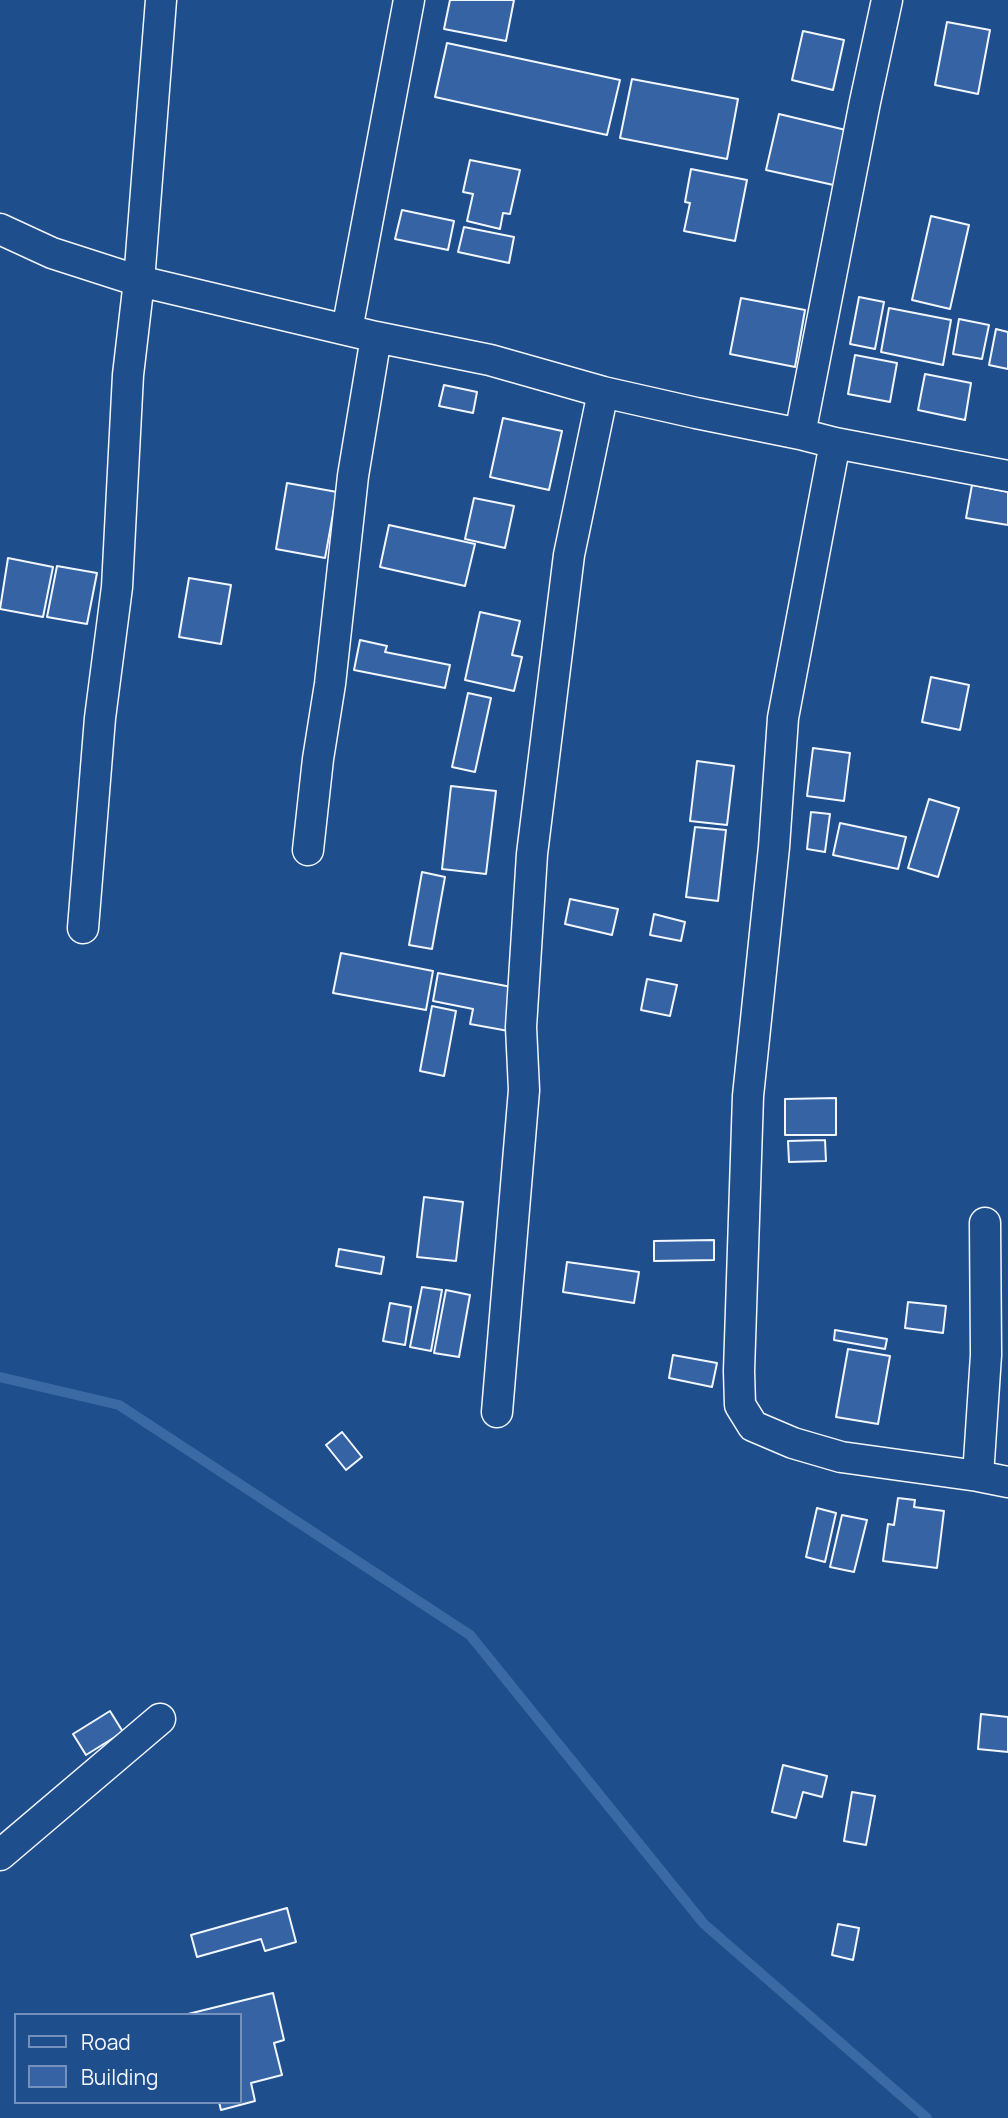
<!DOCTYPE html>
<style>
body{margin:0}
#map{position:relative;width:1008px;height:2118px;overflow:hidden;background:#1f4e8c;font-family:Manrope,sans-serif}
canvas{display:block}
.legend{position:absolute;left:14px;top:2013px;width:228px;height:91px;box-sizing:border-box;background:#1f4e8c;border:2px solid #7391ba;margin:0;padding:9px 12px;list-style:none;font-size:21px;color:#f2f6ff}
.legend li{display:flex;align-items:center;gap:14px;height:35px}
.legend b{width:35px;border:2px solid #7391ba}
</style>
<div id="map">
<canvas width="1008" height="2118"></canvas>
<ul class="legend">
<li><b style="height:9px;background:#1f4e8c"></b>Road</li>
<li><b style="height:19px;background:#3563a3"></b>Building</li>
</ul>
</div>
<script>
const ctx = document.querySelector('canvas').getContext('2d');
ctx.lineJoin = 'round';
const poly = rows => new Path2D(rows.map(r => 'M' + r).join(''));
function strokePath(path, color, width, dash) { ctx.strokeStyle = color; ctx.lineWidth = width; ctx.lineCap = dash ? 'butt' : 'round'; ctx.setLineDash(dash || []); ctx.stroke(path); }
function fillPath(path, color) { ctx.fillStyle = color; ctx.fill(path, 'evenodd'); }
const stream = poly([
 [0,1377,119,1405,470,1635,704,1924,927,2118]
]);
const building = poly([
 [450,0,514,0,506,41,444,29,450,0],
 [947,22,990,30,978,94,935,85,947,22],
 [803,31,844,40,833,90,792,80,803,31],
 [447,43,620,80,607,135,435,97,447,43],
 [632,79,738,99,727,159,620,138,632,79],
 [779,114,850,131,838,186,766,170,779,114],
 [470,160,520,170,510,214,503,213,500,229,467,221,473,194,463,192,470,160],
 [691,169,747,180,735,241,684,231,690,203,685,202,691,169],
 [402,210,454,221,448,250,395,239,402,210],
 [931,216,969,225,950,309,912,300,931,216],
 [464,227,514,237,509,263,458,252,464,227],
 [859,297,884,302,875,349,850,344,859,297],
 [741,298,805,310,795,367,730,354,741,298],
 [889,308,951,320,943,365,881,352,889,308],
 [959,319,989,325,982,359,953,354,959,319],
 [996,329,1008,332,1008,369,989,365,996,329],
 [855,355,897,363,890,402,848,394,855,355],
 [925,374,971,383,965,420,918,410,925,374],
 [444,385,477,392,473,413,439,406,444,385],
 [503,418,562,431,549,490,490,477,503,418],
 [287,483,337,492,325,558,276,549,287,483],
 [972,485,1008,492,1008,525,966,518,972,485],
 [474,498,514,506,505,548,465,539,474,498],
 [389,525,475,544,465,586,380,567,389,525],
 [8,558,53,567,43,617,0,609,8,558],
 [57,566,97,573,87,624,47,617,57,566],
 [189,578,231,585,221,644,179,637,189,578],
 [480,612,520,621,512,655,522,657,514,691,465,680,480,612],
 [360,640,387,646,385,652,450,665,445,688,354,670,360,640],
 [931,677,969,685,960,730,922,722,931,677],
 [468,693,491,698,475,772,452,767,468,693],
 [813,748,850,753,844,801,807,796,813,748],
 [697,761,734,766,727,825,690,821,697,761],
 [451,786,496,791,486,874,442,869,451,786],
 [929,799,959,808,938,877,908,868,929,799],
 [811,812,830,814,825,852,807,849,811,812],
 [840,823,906,837,898,869,833,855,840,823],
 [695,827,726,830,718,901,686,897,695,827],
 [422,872,445,877,432,949,409,945,422,872],
 [570,899,618,909,612,935,565,924,570,899],
 [654,914,685,922,681,941,650,935,654,914],
 [341,953,433,971,426,1010,333,993,341,953],
 [438,973,522,989,514,1032,470,1024,473,1009,433,1001,438,973],
 [647,979,677,985,670,1016,641,1010,647,979],
 [432,1006,456,1011,444,1076,420,1071,432,1006],
 [836,1098,836,1135,785,1135,785,1099,836,1098],
 [825,1140,826,1161,789,1162,788,1141,825,1140],
 [424,1197,463,1202,456,1261,417,1257,424,1197],
 [714,1240,714,1260,654,1261,654,1241,714,1240],
 [339,1249,384,1257,381,1274,336,1266,339,1249],
 [567,1262,639,1272,634,1303,563,1292,567,1262],
 [422,1287,442,1290,431,1351,410,1347,422,1287],
 [446,1290,470,1295,459,1357,434,1353,446,1290],
 [908,1302,946,1306,943,1333,905,1328,908,1302],
 [390,1303,411,1307,405,1345,383,1341,390,1303],
 [835,1330,887,1339,885,1349,834,1340,835,1330],
 [848,1349,890,1356,878,1424,836,1417,848,1349],
 [673,1355,717,1363,712,1387,669,1378,673,1355],
 [342,1432,362,1457,346,1470,326,1445,342,1432],
 [898,1498,915,1500,914,1507,944,1511,937,1568,883,1561,888,1524,894,1525,898,1498],
 [817,1508,836,1513,825,1562,806,1557,817,1508],
 [842,1515,867,1520,854,1572,830,1567,842,1515],
 [110,1711,123,1732,86,1755,73,1734,110,1711],
 [981,1714,1008,1717,1008,1752,978,1749,981,1714],
 [783,1765,827,1776,822,1797,803,1792,796,1818,772,1812,783,1765],
 [852,1792,875,1796,866,1845,844,1841,852,1792],
 [287,1908,296,1942,265,1951,261,1939,197,1957,191,1935,287,1908],
 [838,1924,859,1928,853,1960,832,1955,838,1924],
 [273,1993,284,2040,274,2043,282,2075,251,2083,255,2101,221,2110,219,2102,240,2102,240,2015,188,2014,273,1993]
]);
const street = poly([
 [0,229,52,253,139,281,376,337,490,360,603,392,696,413,800,434,835,443,1008,476],
 [347,330,409,0],
 [800,434,865,102,887,0],
 [835,443,783,718,774,847,748,1096,739,1371,740,1405,753,1426,793,1443,841,1457,978,1476,1008,1482],
 [308,850,318,759,330,684,353,476,376,337],
 [83,928,100,718,117,587,128,375,139,281,161,0],
 [497,1412,524,1090,521,1027,532,854,569,555,603,392],
 [978,1476,986,1355,985,1223],
 [0,1855,160,1719]
]);
strokePath(stream, '#3b69a3', 10);
fillPath(building, '#3563a3');
strokePath(building, '#f2f6ff', 2);
strokePath(street, '#f2f6ff', 33);
strokePath(street, '#1f4e8c', 30);
</script>
